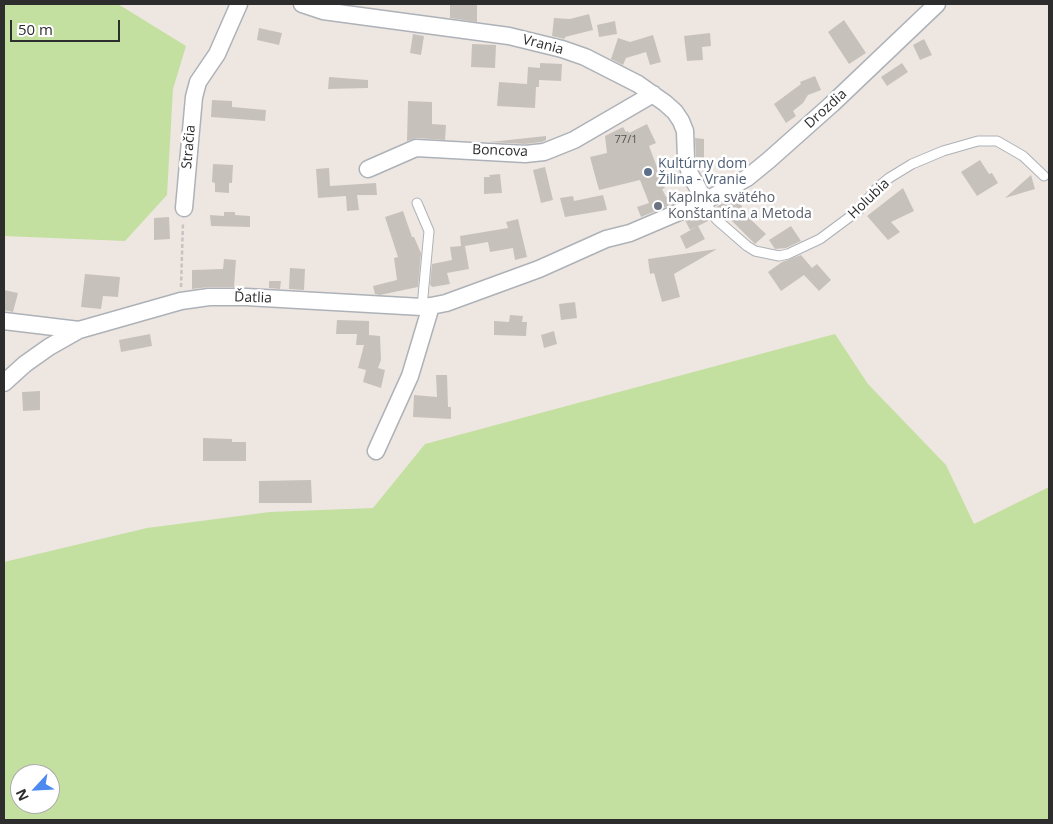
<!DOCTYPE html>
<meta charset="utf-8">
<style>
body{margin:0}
#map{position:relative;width:1053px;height:824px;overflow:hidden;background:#eee6e1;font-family:"Open Sans",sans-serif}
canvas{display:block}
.frame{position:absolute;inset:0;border:5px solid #2d2d2d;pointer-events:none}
.north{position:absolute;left:10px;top:764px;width:50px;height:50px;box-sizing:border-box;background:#fff;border:1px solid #ababab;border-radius:50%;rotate:245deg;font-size:14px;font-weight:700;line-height:20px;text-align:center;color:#2d2d2d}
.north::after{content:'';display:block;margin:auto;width:18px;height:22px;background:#4c8af0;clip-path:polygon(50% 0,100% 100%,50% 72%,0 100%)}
.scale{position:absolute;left:10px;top:20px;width:110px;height:22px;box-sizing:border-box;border:2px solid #2d2d2d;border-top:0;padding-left:6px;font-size:15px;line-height:18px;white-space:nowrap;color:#2d2d2d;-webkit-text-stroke:4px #fff;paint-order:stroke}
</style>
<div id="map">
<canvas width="1053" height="824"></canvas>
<div class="frame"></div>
<div class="north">N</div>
<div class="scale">50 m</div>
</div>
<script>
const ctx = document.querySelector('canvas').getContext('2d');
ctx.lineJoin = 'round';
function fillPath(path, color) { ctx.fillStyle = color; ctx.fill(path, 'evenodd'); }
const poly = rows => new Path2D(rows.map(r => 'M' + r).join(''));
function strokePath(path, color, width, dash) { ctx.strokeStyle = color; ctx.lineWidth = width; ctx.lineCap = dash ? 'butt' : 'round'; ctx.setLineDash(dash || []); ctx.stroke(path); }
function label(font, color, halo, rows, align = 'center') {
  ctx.font = font + ' "Open Sans",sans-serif'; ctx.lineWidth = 5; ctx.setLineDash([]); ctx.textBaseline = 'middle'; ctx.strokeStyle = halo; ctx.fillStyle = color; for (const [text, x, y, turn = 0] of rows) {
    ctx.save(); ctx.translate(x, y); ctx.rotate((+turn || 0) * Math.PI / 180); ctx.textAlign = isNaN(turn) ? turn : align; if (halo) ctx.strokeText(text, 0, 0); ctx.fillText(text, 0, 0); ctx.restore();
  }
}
const green = poly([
 [4,4,118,4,186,46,173,89,167,195,125,241,4,236],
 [835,334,868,384,946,465,974,524,1049,487,1049,820,4,820,4,562,147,528,270,512,373,508,425,444],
 [20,774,50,774,50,804,20,804]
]);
const building = poly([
 [450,4,477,4,477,22,450,18],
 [589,14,593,30,565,37,565,39,552,36,554,18,570,19],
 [844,20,866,53,849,64,828,32],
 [615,21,617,34,599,37,597,25],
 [259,28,282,33,279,45,257,40],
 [710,33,711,46,702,47,703,60,687,61,684,36],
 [413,34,424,36,421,55,410,53],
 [653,35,661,62,650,65,646,52,626,58,623,65,611,59,618,38,630,42],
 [924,39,932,55,920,60,913,45],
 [472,44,496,45,495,68,471,67],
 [540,63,562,64,561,81,539,80,539,87,536,87,535,108,497,106,499,82,527,84,528,67,540,68],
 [902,63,908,72,887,86,881,77],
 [815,76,821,90,808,95,803,103,793,111,796,116,786,123,774,104,801,84,800,82],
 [329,77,368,80,368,88,328,89],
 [212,100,232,101,232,107,266,110,265,121,211,117],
 [408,101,432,102,432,124,446,125,445,140,417,138,407,141],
 [647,124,656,143,649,146,665,188,662,189,666,197,679,192,682,200,641,217,637,207,649,203,640,180,599,190,590,157,607,153,605,136,623,127,626,132,628,131,629,133],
 [546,136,546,140,542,142,525,144,490,142],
 [695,138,704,139,704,158,696,157],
 [980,160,989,174,992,173,998,183,977,196,961,172],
 [213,164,233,165,232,183,229,183,229,193,215,192,215,183,212,182],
 [545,167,553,200,541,203,533,170],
 [329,168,330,186,376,183,377,195,357,195,359,210,347,211,346,196,318,198,316,169],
 [500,174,502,193,484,194,484,177,490,177,489,175],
 [1031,175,1035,189,1005,198],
 [903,188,914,211,891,222,900,232,888,240,867,216],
 [603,195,607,210,565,217,560,198,573,196,574,201],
 [737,195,745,214,766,234,755,244,731,220,726,213,721,215,716,207],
 [403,211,412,237,414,237,421,253,418,287,380,295,375,294,373,286,397,280,394,258,398,257,385,217],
 [224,212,235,212,235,215,250,216,250,227,211,226,210,215,224,216],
 [704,212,710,220,690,230,685,220],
 [169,217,170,239,154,240,154,218],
 [518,219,527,257,515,260,513,248,490,252,488,242,465,246,469,269,447,273,450,284,432,287,430,284,432,264,452,260,450,247,461,246,460,236,508,228,506,222],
 [698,226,705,239,686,249,680,236],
 [791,226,801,241,786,248,775,249,769,240],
 [717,249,674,274,680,297,662,302,654,273,650,274,648,259],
 [801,255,812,268,817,264,831,280,819,291,804,275,781,291,768,272,782,262],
 [224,259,236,260,234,287,209,287,192,289,192,270,223,269],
 [290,268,305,269,304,290,289,289],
 [85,274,120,277,118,297,103,296,101,309,81,307],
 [269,281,281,281,280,289,269,288],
 [4,290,18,293,13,312,4,310],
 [575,302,577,318,561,320,559,304],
 [510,315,523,316,522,322,527,322,526,336,494,335,494,321,509,322],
 [337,320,369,321,369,335,380,336,381,360,378,368,385,370,381,388,363,382,366,370,358,368,364,345,356,345,357,334,336,334],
 [554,331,557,344,544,348,541,335],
 [150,334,152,346,121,352,119,340],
 [436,375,447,375,448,407,451,407,451,419,413,417,414,395,437,397],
 [40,391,40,410,23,411,22,392],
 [203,438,232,439,232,442,246,442,246,461,203,461],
 [311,480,312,503,259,503,259,481]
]);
const path = poly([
 [181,287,183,222]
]);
const lane = poly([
 [705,201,716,219,747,246,755,251,779,256,788,254,820,239,859,210,877,188,889,178,912,164,943,151,978,141,997,141,1023,156,1044,176],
 [417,203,429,231,422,307]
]);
const street = poly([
 [302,4,323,11,509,36,562,49,585,57,638,84,665,103,675,112,681,121,685,131,686,159,690,174,705,201],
 [368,169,416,148,525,154,544,152,574,140,653,94],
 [184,208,194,97,198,82,217,54,239,4],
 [4,321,79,330],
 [4,383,25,364,49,347,79,330,181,301,209,297,246,297,422,307,431,306,446,303,539,269,606,239,630,233,705,201,747,178,769,160,832,104,937,4],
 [376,451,410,376,431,306]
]);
const markers = [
 [648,172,5,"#5c6f8a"],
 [658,206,5,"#6b7280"]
];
const numberNames = [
 ["77/1",626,140]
];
const streetNames = [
 ["Vrania",543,45,15],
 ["Drozdia",826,109,-42],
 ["Stračia",189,147,-85],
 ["Boncova",500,151,2],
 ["Holubia",869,199,-44],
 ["Ďatlia",253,298,2]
];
const serviceNames = [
 ["Kultúrny dom",658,164],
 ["Žilina - Vranie",658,180]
];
const worshipNames = [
 ["Kaplnka svätého",668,198],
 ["Konštantína a Metoda",668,214]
];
fillPath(green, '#c3e0a1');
fillPath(building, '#c7c1bc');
strokePath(lane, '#adb2b8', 11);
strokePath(street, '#adb2b8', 19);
strokePath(path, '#c4c4c4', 2.5, [4, 2.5]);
strokePath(lane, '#fff', 9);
strokePath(street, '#fff', 16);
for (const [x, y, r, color] of markers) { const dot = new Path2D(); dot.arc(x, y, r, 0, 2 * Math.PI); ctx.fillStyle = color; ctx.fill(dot); strokePath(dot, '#fff', 2); }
label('11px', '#545251', null, numberNames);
label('14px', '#2d2d2d', '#fff', streetNames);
label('14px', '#4e5e75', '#fff', serviceNames, 'left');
label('14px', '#5b616d', '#fff', worshipNames, 'left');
</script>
